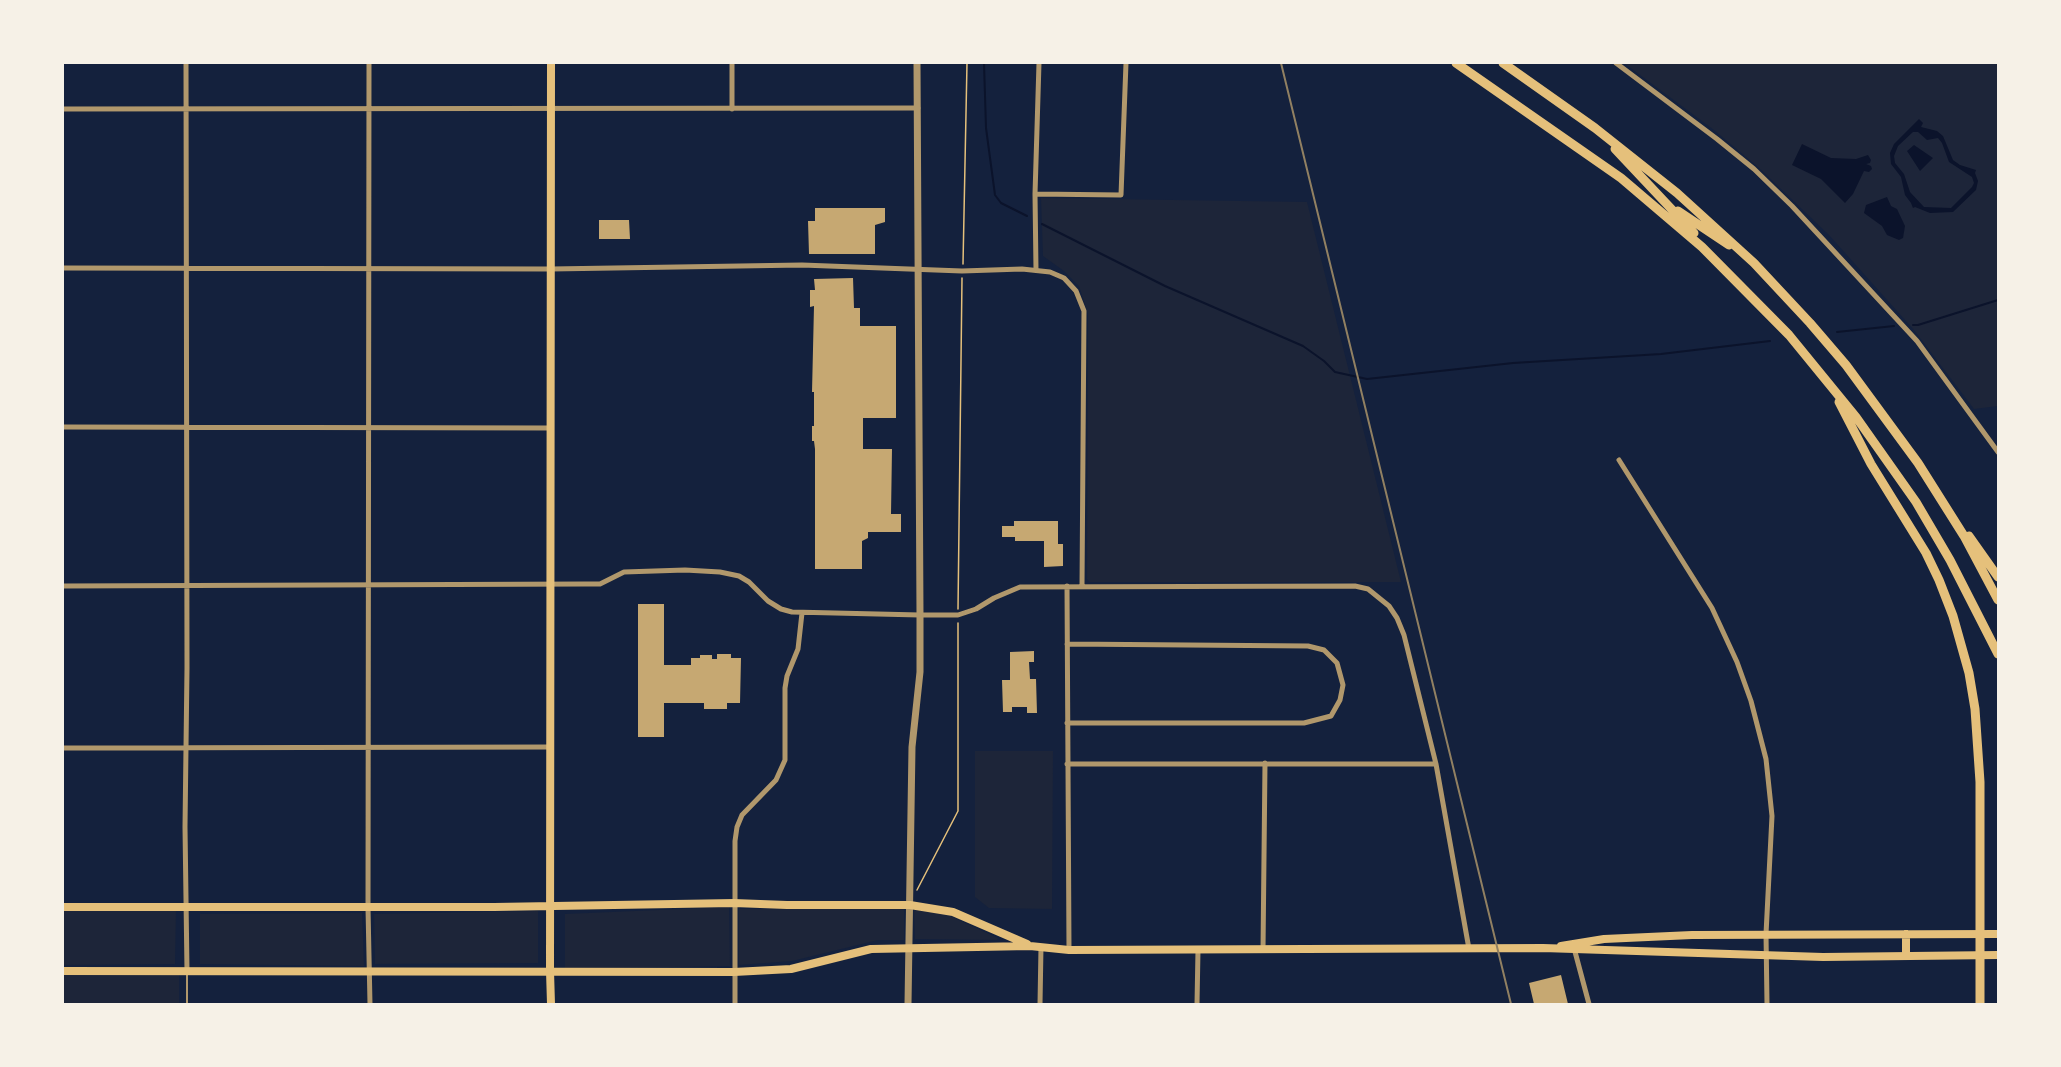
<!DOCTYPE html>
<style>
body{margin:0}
#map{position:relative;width:2061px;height:1067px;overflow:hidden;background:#14213d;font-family:"IBM Plex Serif",serif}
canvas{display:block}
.frame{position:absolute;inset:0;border:64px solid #f6f1e7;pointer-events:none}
</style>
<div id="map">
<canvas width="2061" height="1067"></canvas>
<div class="frame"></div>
</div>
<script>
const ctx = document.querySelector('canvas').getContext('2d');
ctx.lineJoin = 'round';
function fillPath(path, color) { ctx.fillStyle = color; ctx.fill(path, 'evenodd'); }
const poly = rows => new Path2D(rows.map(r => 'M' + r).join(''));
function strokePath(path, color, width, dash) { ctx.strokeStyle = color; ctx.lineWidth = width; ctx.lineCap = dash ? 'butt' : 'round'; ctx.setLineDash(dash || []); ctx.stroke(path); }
const green = poly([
 [1624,63,1998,63,1998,406,1974,409,1914,330,1829,235,1758,167,1714,130],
 [1041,198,1307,202,1401,582,1090,582,1087,579,1088,314,1079,286,1064,271,1043,256],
 [975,751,1053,751,1052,909,989,908,975,897],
 [729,907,730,966,565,969,565,914],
 [904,907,904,940,878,940,792,961,739,965,739,909],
 [914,908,950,916,998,938,997,940,915,939],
 [176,910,175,964,63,965,63,911],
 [538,911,538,963,375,964,374,914],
 [362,913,364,966,200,964,200,914],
 [63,974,179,974,179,1004,63,1004]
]);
const water = poly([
 [1919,119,1923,123,1921,127,1937,131,1943,136,1953,160,1960,165,1976,170,1975,173,1978,181,1976,190,1953,212,1930,213,1915,207,1913,208,1911,203,1905,195,1901,177,1891,164,1890,153,1894,144],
 [1913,132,1918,132,1927,140,1938,138,1942,143,1949,162,1972,177,1974,183,1972,187,1951,208,1924,207,1910,192,1904,174,1895,163,1894,156,1898,146],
 [1802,144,1831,158,1856,159,1868,155,1871,160,1870,163,1866,164,1871,166,1872,169,1869,172,1864,171,1853,194,1845,203,1821,179,1792,165],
 [1914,145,1933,158,1920,171,1907,151],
 [1887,197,1891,206,1897,209,1905,226,1903,238,1899,240,1887,235,1882,226,1864,213,1866,205]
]);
const stream = poly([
 [984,63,986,128,995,195,1001,203,1027,216],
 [1042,224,1165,286,1303,346,1324,361,1335,372,1367,379,1513,363,1661,354,1770,341],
 [1913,325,1918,325,1998,300],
 [1837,332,1894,326]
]);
const building = poly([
 [815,208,885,208,885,222,875,225,875,254,809,254,808,221,815,221],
 [599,220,629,220,630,239,599,239],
 [853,278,854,308,860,308,860,326,896,326,896,418,863,418,863,449,892,449,891,514,901,514,901,532,868,532,868,538,862,541,862,569,815,569,815,449,814,441,812,441,812,426,814,426,814,392,812,392,814,306,810,307,810,290,815,290,814,279],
 [1014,521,1058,521,1058,544,1063,544,1063,566,1044,567,1044,541,1015,541,1015,537,1002,537,1002,526,1014,526],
 [638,604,664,604,664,665,691,665,691,658,700,658,700,655,712,655,712,659,717,659,717,654,731,654,731,658,741,658,740,703,727,703,727,709,704,709,704,703,664,703,664,737,638,737],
 [1034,651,1034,662,1029,662,1030,679,1036,679,1037,713,1027,713,1027,707,1012,707,1012,712,1003,712,1002,680,1010,680,1010,652],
 [1561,975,1568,1004,1534,1004,1529,983]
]);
const path = poly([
 [963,264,967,63],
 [958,609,962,278],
 [917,890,958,811,958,623]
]);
const service = poly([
 [187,1004,187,974]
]);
const minor = poly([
 [186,63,187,668,185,827,187,971],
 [369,63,368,908,370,1004],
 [732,63,732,109],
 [1616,63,1717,139,1754,169,1792,206,1917,341,1998,452],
 [63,109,918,108],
 [1035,194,1121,195,1126,63],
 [63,268,551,269,802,265,962,271,1022,269,1050,272,1064,278,1076,291,1084,311,1082,586],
 [1036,270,1035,194,1039,63],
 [63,427,551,428],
 [1619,460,1712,608,1737,662,1751,701,1766,759,1772,816,1766,934,1767,1004],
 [63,586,585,584,600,584,624,572,685,570,720,572,739,576,749,582,768,601,781,609,792,612,920,615,958,615,976,609,994,598,1020,587,1355,586,1368,589,1389,606,1397,618,1404,635,1436,764,1469,949],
 [1067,586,1069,950],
 [1067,644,1308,646,1324,650,1337,663,1343,685,1340,700,1331,716,1304,723,1067,723],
 [63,748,551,747],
 [1067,764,1436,764],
 [1574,948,1589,1004],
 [1263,950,1265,763],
 [735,1004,735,841,737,827,742,815,776,780,785,760,785,688,787,676,798,649,802,613],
 [1040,1004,1041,947],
 [1197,1004,1198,950]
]);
const tertiary = poly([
 [908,1004,912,747,920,672,920,615,917,63]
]);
const secondary = poly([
 [550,971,551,1004]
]);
const primary = poly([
 [63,907,494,907,734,903,787,905,910,905,953,912,1027,944],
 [1906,934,1906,955],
 [1561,946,1604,939,1692,935,1998,934],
 [63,971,734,972,791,969,871,949,1030,946,1069,950,1543,948,1823,957,1998,955],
 [550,971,551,63]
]);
const motorway = poly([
 [1456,63,1621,178,1702,247,1789,335,1856,417,1916,502,1950,560,1998,654],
 [1503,63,1595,128,1677,193,1754,263,1810,323,1846,365,1918,463,1964,536,1998,600],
 [1615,149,1694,233],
 [1678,211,1729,245],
 [1839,402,1871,464,1926,553,1939,580,1953,616,1969,673,1975,709,1980,782,1980,1004],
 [1969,536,1998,577]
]);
const rail = poly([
 [1281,63,1511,1004]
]);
fillPath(green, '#1d2539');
fillPath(water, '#0b132b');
strokePath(stream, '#0b132b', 2);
fillPath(building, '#c6a872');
strokePath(path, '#e5c07b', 1.5);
strokePath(service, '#b1986c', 2);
strokePath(minor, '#b1986c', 5);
strokePath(tertiary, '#b1986c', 7);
strokePath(secondary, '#e5c07b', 8);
strokePath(primary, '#e5c07b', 8);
strokePath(motorway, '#e5c07b', 9);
strokePath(rail, '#918062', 2);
</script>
